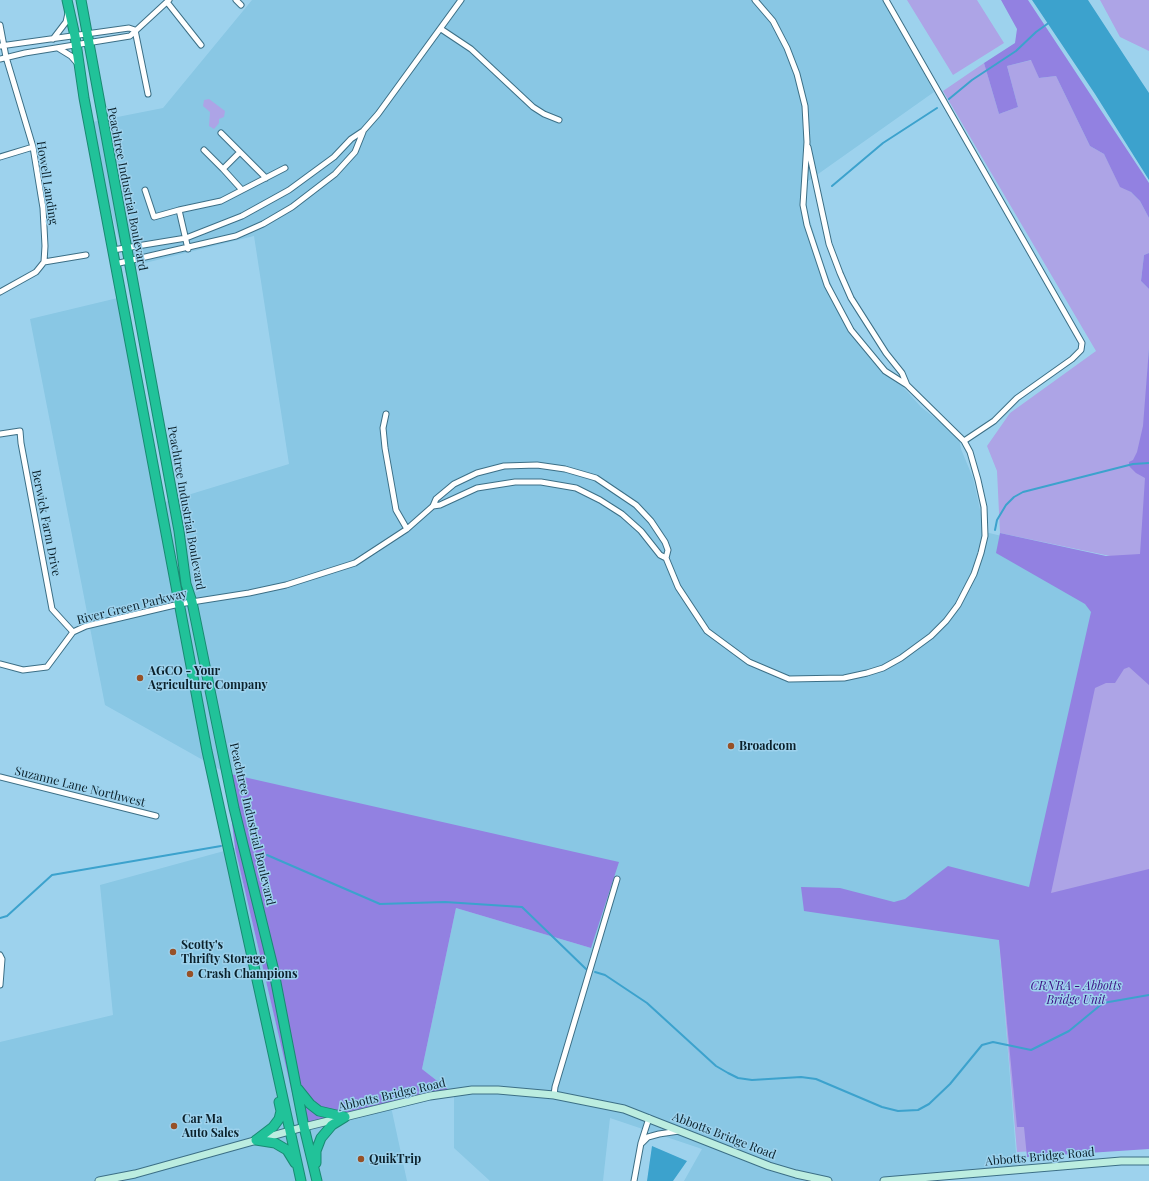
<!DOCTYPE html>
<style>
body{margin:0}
canvas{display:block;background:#9dd2ed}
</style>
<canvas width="1149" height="1181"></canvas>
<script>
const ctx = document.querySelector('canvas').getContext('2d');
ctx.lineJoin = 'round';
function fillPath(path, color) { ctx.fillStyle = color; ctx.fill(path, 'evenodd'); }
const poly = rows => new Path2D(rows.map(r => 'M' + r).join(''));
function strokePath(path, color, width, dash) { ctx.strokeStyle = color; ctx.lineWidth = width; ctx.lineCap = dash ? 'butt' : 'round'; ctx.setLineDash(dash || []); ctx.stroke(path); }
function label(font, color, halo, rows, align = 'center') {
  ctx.font = font + ' "Playfair Display",serif'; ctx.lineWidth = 3; ctx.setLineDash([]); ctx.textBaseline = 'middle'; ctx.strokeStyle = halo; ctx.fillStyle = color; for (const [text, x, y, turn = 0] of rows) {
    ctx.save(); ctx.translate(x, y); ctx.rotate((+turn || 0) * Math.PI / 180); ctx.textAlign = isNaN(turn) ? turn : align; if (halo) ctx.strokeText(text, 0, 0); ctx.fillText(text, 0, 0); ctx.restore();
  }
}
const built = poly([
 [252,0,885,0,934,92,804,184,807,211,824,265,840,308,861,340,921,407,959,437,961,449,973,478,985,532,1107,561,1020,945,999,941,1017,1165,931,1181,684,1181,702,1149,610,1118,603,1181,490,1181,454,1148,454,1094,422,1069,456,908,591,948,226,773,105,705,30,319,126,296,165,502,289,464,254,236,141,264,125,273,124,258,87,123,163,108],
 [235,848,300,1126,390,1102,407,1181,0,1181,0,1042,113,1015,100,885]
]);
const green = poly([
 [907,0,977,0,1004,43,953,75],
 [1100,0,1149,0,1149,51,1120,37],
 [1032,60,1039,78,1056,76,1090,146,1104,154,1120,186,1131,192,1140,201,1149,218,1149,253,1144,255,1141,281,1149,289,1149,348,1146,396,1149,386,1149,1145,1017,1152,999,941,1020,945,1110,556,1000,533,997,471,987,446,1010,413,1096,351,943,91,984,63,999,114,1018,107,1007,66],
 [209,99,225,111,224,117,219,119,219,123,214,129,209,126,210,112,203,106,204,100]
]);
const forest = poly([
 [1001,0,1028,0,1149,183,1149,218,1140,201,1131,192,1120,187,1104,154,1090,146,1056,76,1039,78,1031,60,1007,66,1018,107,999,114,984,63,1015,43,1017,29],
 [1149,253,1149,289,1141,281,1144,255],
 [1149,348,1149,685,1129,667,1124,669,1115,683,1106,683,1095,688,1051,893,1149,869,1149,1149,1027,1157,1024,1127,1017,1127,999,940,804,911,801,887,840,888,894,902,905,899,948,866,1029,887,1091,612,1085,604,996,553,1000,533,1106,556,1140,554,1145,478,1136,473,1129,466,1129,462,1133,460,1137,452,1143,426],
 [226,773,619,862,591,948,456,908,422,1069,454,1094,300,1127,235,848]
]);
const water = poly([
 [1032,0,1088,0,1141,81,1149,93,1149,180,1095,94],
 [652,1146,687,1161,673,1181,647,1181]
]);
const stream = poly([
 [949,99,972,80,1016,51,1036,32,1050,22],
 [832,186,883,143,937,108],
 [995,530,997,520,1006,505,1014,497,1023,492,1133,464,1149,463],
 [267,855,380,904,445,902,522,907,586,969],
 [0,918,7,916,52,875,221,846],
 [595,972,605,975,647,1003,716,1066,728,1073,738,1078,752,1080,801,1077,816,1079,882,1107,898,1111,918,1110,929,1104,950,1084,982,1045,993,1042,1031,1050,1069,1031,1103,1003,1149,995]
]);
const street = poly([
 [236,0,241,5],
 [886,0,1082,343,1081,350,1072,359,1017,398,994,421,964,441],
 [167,2,201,45],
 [0,25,6,57,33,147,43,208,45,246,44,262,36,272,0,292],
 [441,29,471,49,533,107,544,114,559,120],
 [135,30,148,94],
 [53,39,66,22,68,13],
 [0,46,129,28,135,30],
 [58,48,71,56,78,64],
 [0,59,25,53,130,36,169,0],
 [221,133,266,178],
 [808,147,829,244,840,273,851,298,886,353,902,373,907,385],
 [204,150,223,169],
 [240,152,223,169,242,190],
 [0,157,33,147],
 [145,190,154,217,179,210,188,249],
 [179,210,221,201,285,168],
 [113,250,186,238,242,216,289,190,334,157,351,139,363,131,378,114,461,0],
 [44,262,86,255],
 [115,264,236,236,263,224,292,207,335,174,355,152,363,132],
 [386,414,383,428,385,448,396,510,407,529],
 [0,434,20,431,21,443,52,609,73,632],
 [433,506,440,505,477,488,515,482,541,482,576,488,600,500,622,514,641,531,660,555,666,558],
 [0,664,23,670,47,667,73,632,86,626,179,604,249,593,286,585,355,563,407,529,433,506,436,499,454,484,477,473,504,466,537,465,565,469,596,478,636,505,651,521,665,542,668,550,666,558,678,587,707,631,749,662,789,679,844,678,867,673,883,668,901,658,931,636,946,621,958,605,974,574,981,553,985,536,984,507,978,480,970,452,964,441,907,385,885,371,851,330,827,285,807,225,803,205,807,142,805,106,797,74,787,48,773,21,755,0],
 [0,777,156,816],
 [0,955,2,959,0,985],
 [554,1095,555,1087,617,879],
 [642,1143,648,1137,659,1134,679,1131],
 [634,1181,641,1143,649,1118]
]);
const secondary = poly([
 [99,1181,135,1174,304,1127,430,1096,472,1090,498,1090,554,1095,624,1109,769,1166,796,1174,828,1181],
 [884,1181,1121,1161,1149,1161]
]);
const highway = poly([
 [67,0,75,36,84,98,207,751,301,1181],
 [81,0,179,531,186,584,192,602,234,808,273,967,304,1127,317,1181],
 [298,1089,310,1104,319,1111,345,1117],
 [256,1140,273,1127,279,1119,281,1111,279,1102],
 [256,1140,275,1143,287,1150,295,1163],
 [316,1163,316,1151,321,1138,332,1125,345,1117]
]);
const markers = [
 [140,678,4,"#975127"],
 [731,746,4,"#975127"],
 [173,952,4,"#975127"],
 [190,974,4,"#975127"],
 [174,1126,4,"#975127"],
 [361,1159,4,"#975127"]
];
const streetNames = [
 ["Howell Landing",47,183,81],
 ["Peachtree Industrial Boulevard",127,189,79],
 ["Peachtree Industrial Boulevard",186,508,80],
 ["Berwick Farm Drive",46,523,79],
 ["River Green Parkway",132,607,-14],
 ["Suzanne Lane Northwest",80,787,14],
 ["Peachtree Industrial Boulevard",252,824,77],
 ["Abbotts Bridge Road",392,1095,-13],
 ["Abbotts Bridge Road",724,1136,21],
 ["Abbotts Bridge Road",1040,1157,-5]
];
const poiNames = [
 ["AGCO - Your",148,671],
 ["Agriculture Company",148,685],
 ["Broadcom",739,746],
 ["Scotty's",181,945],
 ["Thrifty Storage",181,959],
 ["Crash Champions",198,974],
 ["Car Ma",182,1119],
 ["Auto Sales",182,1133],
 ["QuikTrip",369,1159]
];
const parkNames = [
 ["CRNRA - Abbotts",1076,986],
 ["Bridge Unit",1076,1000]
];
fillPath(built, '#89c7e4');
fillPath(green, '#ada4e6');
fillPath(forest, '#9281e1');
fillPath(water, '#3ca2cd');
strokePath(stream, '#3ca2cd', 2);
strokePath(street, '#3c6f86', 7);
strokePath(secondary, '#3c6f86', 9);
strokePath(highway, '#198a72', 11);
strokePath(street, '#fff', 5);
strokePath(secondary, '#bcede0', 7);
strokePath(highway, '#21c299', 9);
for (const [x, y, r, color] of markers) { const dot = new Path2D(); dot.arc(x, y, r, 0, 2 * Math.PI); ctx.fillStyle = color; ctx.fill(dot); strokePath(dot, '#9dd2ed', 1.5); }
label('12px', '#0b212b', '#9dd2ed', streetNames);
label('bold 12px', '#0b212b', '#9dd2ed', poiNames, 'left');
label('italic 12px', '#3a0f83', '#9dd2ed', parkNames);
</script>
